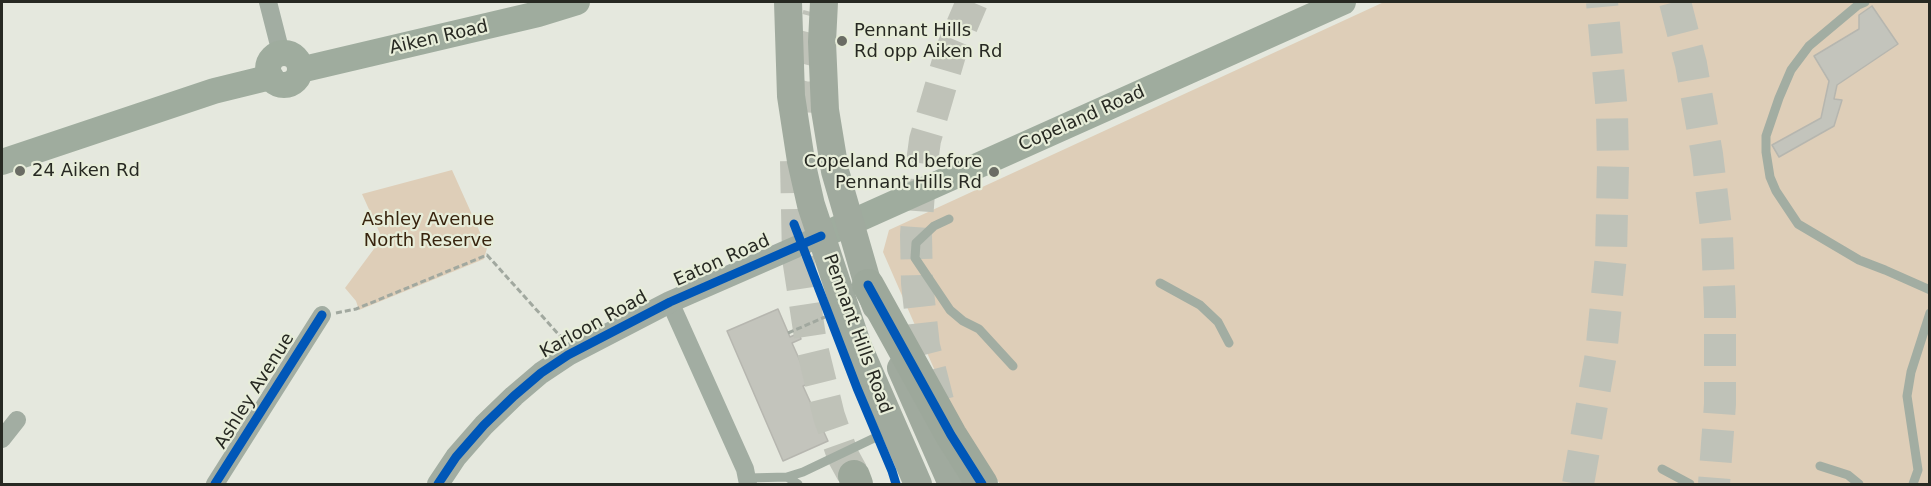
<!DOCTYPE html>
<style>
body{margin:0}
#map{position:relative;width:1931px;height:486px;overflow:hidden;background:#e5e8de;font-family:"DejaVu Sans",sans-serif}
canvas{display:block}
.frame{position:absolute;inset:0;border:3px solid #272922;pointer-events:none}
</style>
<div id="map">
<canvas width="1931" height="486"></canvas>
<div class="frame"></div>
</div>
<script>
const ctx = document.querySelector('canvas').getContext('2d');
ctx.lineJoin = 'round';
function fillPath(path, color) { ctx.fillStyle = color; ctx.fill(path, 'evenodd'); }
const poly = rows => new Path2D(rows.map(r => 'M' + r).join(''));
function strokePath(path, color, width, dash) { ctx.strokeStyle = color; ctx.lineWidth = width; ctx.lineCap = dash ? 'butt' : 'round'; ctx.setLineDash(dash || []); ctx.stroke(path); }
function label(font, color, halo, rows, align = 'center') {
  ctx.font = font + ' "DejaVu Sans",sans-serif'; ctx.lineWidth = 4.5; ctx.setLineDash([]); ctx.textBaseline = 'middle'; ctx.strokeStyle = halo; ctx.fillStyle = color; for (const [text, x, y, turn = 0] of rows) {
    ctx.save(); ctx.translate(x, y); ctx.rotate((+turn || 0) * Math.PI / 180); ctx.textAlign = isNaN(turn) ? turn : align; if (halo) ctx.strokeText(text, 0, 0); ctx.fillText(text, 0, 0); ctx.restore();
  }
}
const green = poly([
 [1384,2,1929,2,1929,484,1000,484,956,419,883,252,889,230],
 [452,170,487,248,484,259,359,310,356,301,345,288,382,238,362,194]
]);
const building = poly([
 [1872,6,1898,44,1837,85,1834,99,1842,100,1834,126,1779,157,1772,145,1821,118,1829,81,1814,56,1859,29,1859,15,1872,6],
 [778,309,790,337,799,333,801,339,792,343,810,383,803,386,828,441,783,461,727,331,778,309]
]);
const motorwayTunnel = poly([
 [1675,2,1691,64,1707,154,1717,236,1720,311,1720,404,1714,484],
 [800,112,802,81,819,14],
 [796,161,798,258,811,343,829,416,843,456,854,476],
 [938,401,924,346,917,283,916,235,920,178,925,140,951,51,972,2],
 [1578,484,1601,354,1611,256,1613,165,1612,112,1602,2]
]);
const path = poly([
 [336,313,356,309,487,255,561,337],
 [788,333,825,317]
]);
const service = poly([
 [1865,2,1858,5,1809,46,1791,70,1779,98,1766,136,1766,152,1770,177,1776,191,1798,224,1859,260,1885,270,1930,290],
 [949,219,934,226,916,243,915,258,950,310,963,321,979,329,1013,366],
 [1160,283,1200,305,1218,322,1229,343],
 [1820,466,1848,475,1859,484],
 [1662,469,1690,484],
 [787,477,803,472,891,430],
 [748,478,787,477,798,484],
 [1913,484,1918,470,1907,396,1911,372,1930,313]
]);
const minor = poly([
 [268,2,281,53],
 [670,302,745,469,748,484],
 [2,439,17,420],
 [215,484,322,315]
]);
const tertiary = poly([
 [438,484,456,457,484,425,514,396,541,373,568,355,670,302,821,236]
]);
const secondary = poly([
 '268 69a16 16 0 1 1 32 0a16 16 0 1 1-32 0Z',
 [300,70,538,14,577,2],
 [2,162,214,91,271,77],
 [821,236,1343,2]
]);
const trunk = poly([
 [788,2,791,96,801,161,811,205,857,344,918,484],
 [824,2,822,42,825,110,835,171,868,285,876,306],
 [901,368,952,484]
]);
const motorway = poly([
 [868,285,951,435,982,484],
 [854,476,857,484]
]);
const cycleway = poly([
 [794,224,857,388,892,471,896,484],
 [868,285,951,435,982,484],
 [215,484,322,315],
 [438,484,456,457,484,425,514,396,541,373,568,355,670,302,821,236]
]);
const markers = [
 [842,41,6,"#6a6c64"],
 [20,171,6,"#6a6c64"],
 [994,172,6,"#6a6c64"]
];
const poiNames = [
 ["Pennant Hills",854,31],
 ["Rd opp Aiken Rd",854,52],
 ["Copeland Rd before",982,162,"right"],
 ["Pennant Hills Rd",982,183,"right"],
 ["24 Aiken Rd",32,171]
];
const streetNames = [
 ["Aiken Road",439,38,-13],
 ["Copeland Road",1082,119,-24],
 ["Eaton Road",722,261,-24],
 ["Karloon Road",594,325,-29],
 ["Pennant Hills Road",857,334,70],
 ["Ashley Avenue",255,391,-58]
];
const parkNames = [
 ["Ashley Avenue",428,220],
 ["North Reserve",428,241]
];
fillPath(green, '#deceb8');
fillPath(building, '#c3c4bc');
strokePath(building, '#b6b6af', 1.5);
strokePath(motorwayTunnel, '#bfc2b8', 32, [32, 16]);
strokePath(path, '#a1a89f', 3, [6, 3]);
strokePath(service, '#a2ada2', 9);
strokePath(minor, '#a2ada2', 18);
strokePath(tertiary, '#a2ada2', 22);
strokePath(secondary, '#9fac9e', 26);
strokePath(trunk, '#a0aa9e', 28);
strokePath(motorway, '#9da89b', 32);
strokePath(cycleway, '#0057b8', 9);
for (const [x, y, r, color] of markers) { const dot = new Path2D(); dot.arc(x, y, r, 0, 2 * Math.PI); ctx.fillStyle = color; ctx.fill(dot); strokePath(dot, '#e7edd9', 2); }
label('18px', '#272922', '#e7edd9', poiNames, 'left');
label('18px', '#272922', '#e7edd9', streetNames);
label('18px', '#38240e', '#e7edd9', parkNames);
</script>
